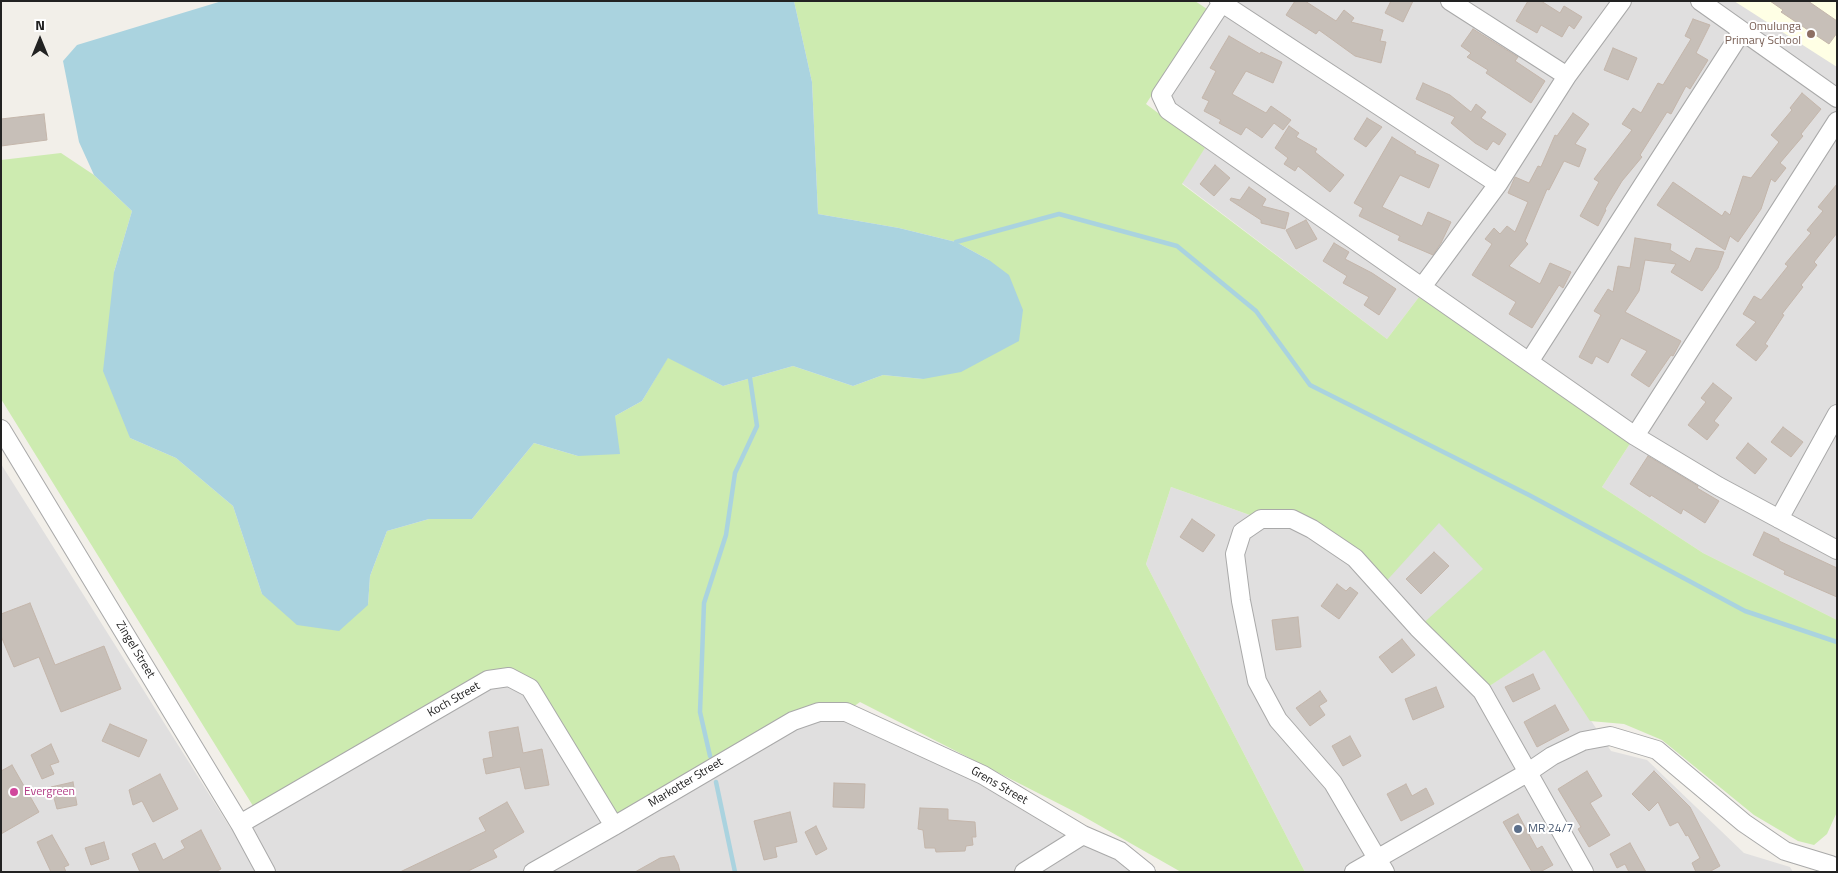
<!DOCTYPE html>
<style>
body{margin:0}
#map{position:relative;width:1838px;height:873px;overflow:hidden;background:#f2efe9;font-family:"Titillium Web",sans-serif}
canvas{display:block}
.frame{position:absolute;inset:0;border:2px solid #222;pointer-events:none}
.north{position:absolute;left:15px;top:15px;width:50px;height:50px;-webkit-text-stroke:4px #fff;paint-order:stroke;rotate:0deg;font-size:14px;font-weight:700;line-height:20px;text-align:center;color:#222}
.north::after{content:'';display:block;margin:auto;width:18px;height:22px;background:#222;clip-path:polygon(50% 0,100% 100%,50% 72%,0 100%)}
</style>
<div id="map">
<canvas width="1838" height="873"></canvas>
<div class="frame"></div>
<div class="north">N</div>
</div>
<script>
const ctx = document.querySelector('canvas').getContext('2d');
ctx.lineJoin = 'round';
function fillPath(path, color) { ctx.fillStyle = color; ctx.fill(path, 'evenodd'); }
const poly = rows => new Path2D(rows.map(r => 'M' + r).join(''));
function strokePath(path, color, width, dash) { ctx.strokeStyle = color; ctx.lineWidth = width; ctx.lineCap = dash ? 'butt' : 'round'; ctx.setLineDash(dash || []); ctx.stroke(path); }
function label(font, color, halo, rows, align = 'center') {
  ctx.font = font + ' "Titillium Web",sans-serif'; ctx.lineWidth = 4; ctx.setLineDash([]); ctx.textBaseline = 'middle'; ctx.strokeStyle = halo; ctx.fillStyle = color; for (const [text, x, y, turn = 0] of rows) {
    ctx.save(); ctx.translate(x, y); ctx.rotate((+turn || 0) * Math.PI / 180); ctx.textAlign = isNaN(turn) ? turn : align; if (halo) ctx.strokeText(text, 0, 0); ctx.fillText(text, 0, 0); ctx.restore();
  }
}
const residential = poly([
 [1223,1,1837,1,1837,620,1703,553,1602,487,1631,442,1419,297,1387,339,1182,183,1210,140,1161,95],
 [1,464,231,829,488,680,793,721,846,712,1146,872,1,872],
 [1171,487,1261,519,1439,522,1484,569,1482,691,1544,649,1611,751,1647,760,1744,853,1790,867,1793,872,1305,872,1146,564]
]);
const education = poly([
 [1734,1,1837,1,1837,67]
]);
const grass = poly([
 [794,1,1195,1,1207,9,1146,104,1205,148,1182,184,1387,339,1419,297,1631,442,1602,487,1703,553,1837,620,1837,812,1827,834,1814,845,1798,841,1754,815,1662,740,1624,724,1590,721,1544,650,1482,691,1418,628,1483,569,1439,523,1381,587,1312,529,1261,519,1171,487,1146,564,1305,872,1181,872,1081,815,860,702,846,712,819,712,614,826,530,688,509,677,258,814,1,399,1,160,61,153,94,175,132,211,114,272,130,438,176,458,233,506,262,594,368,605,370,576,387,531,429,519,472,519,534,443,578,456,615,416,642,401,668,357,723,386,793,366,853,386,883,375,923,379,989,260,956,242,899,228,818,214,812,82]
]);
const water = poly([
 [222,1,794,1,812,82,818,214,899,228,956,242,989,260,1009,275,1023,310,1019,341,961,372,923,379,883,375,853,386,793,366,723,386,668,358,642,401,615,416,620,454,578,456,534,443,472,519,429,519,387,531,370,576,368,605,339,631,297,625,262,594,233,506,176,458,130,438,103,371,114,272,132,211,94,175,79,142,63,61,77,45]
]);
const stream = poly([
 [956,242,1059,214,1177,246,1256,311,1310,385,1529,495,1745,611,1837,642],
 [710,756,700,712,704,603,726,535,735,473,757,426,750,378],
 [716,782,735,872]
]);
const building = poly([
 [1295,1,1305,1,1336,21,1344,10,1354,18,1351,22,1383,30,1380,41,1386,42,1381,63,1355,56,1319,30,1316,34,1286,15,1295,1],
 [1391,1,1413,1,1403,22,1385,13,1391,1],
 [1528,1,1541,1,1560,13,1564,6,1582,17,1574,29,1569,25,1562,37,1541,25,1537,33,1516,21,1528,1],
 [1770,1,1808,1,1837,21,1837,33,1829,44,1781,12,1783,10,1770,1],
 [1693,19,1710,25,1696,53,1708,60,1690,89,1686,86,1671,114,1667,112,1640,155,1642,157,1622,181,1605,209,1606,210,1598,226,1580,216,1599,182,1594,179,1632,130,1622,124,1633,108,1641,113,1658,83,1663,85,1691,39,1685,36,1693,19],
 [1473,29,1518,57,1515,61,1545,81,1531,103,1486,73,1488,70,1467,57,1471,53,1461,46,1473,29],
 [1229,36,1260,54,1261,52,1282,62,1273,83,1246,71,1232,94,1266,113,1271,106,1291,120,1283,130,1274,123,1262,138,1246,127,1241,135,1219,123,1221,120,1204,111,1209,101,1202,98,1216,71,1210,68,1229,36],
 [1613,48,1637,58,1628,80,1604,70,1613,48],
 [1423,83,1450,95,1471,112,1476,104,1486,112,1481,118,1506,134,1499,145,1493,141,1487,150,1475,143,1451,123,1455,117,1416,99,1423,83],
 [1802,93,1821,109,1801,134,1803,136,1780,163,1786,168,1775,182,1771,179,1761,209,1738,242,1730,236,1725,250,1657,205,1673,182,1722,216,1725,211,1730,215,1743,176,1751,178,1779,142,1771,135,1792,110,1790,108,1802,93],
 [1573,113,1589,124,1575,144,1586,149,1579,167,1564,161,1549,190,1547,189,1525,241,1528,244,1509,266,1540,284,1550,263,1571,272,1563,288,1559,285,1532,328,1509,314,1516,302,1472,275,1492,244,1485,239,1494,228,1500,234,1507,226,1515,232,1528,202,1508,193,1515,177,1529,183,1538,166,1541,167,1555,135,1557,136,1573,113],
 [44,114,47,140,1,146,1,119,44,114],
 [1367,118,1382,127,1366,147,1354,139,1367,118],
 [1289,126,1299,133,1296,137,1317,149,1315,152,1344,175,1330,192,1298,166,1295,171,1284,164,1288,158,1275,148,1289,126],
 [1392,137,1416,152,1414,153,1439,165,1429,188,1400,175,1382,207,1422,226,1428,212,1451,222,1441,243,1433,255,1398,240,1400,236,1359,216,1363,208,1354,203,1392,137],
 [1215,165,1230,178,1214,196,1200,184,1215,165],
 [1837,184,1837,233,1814,262,1817,265,1801,285,1803,287,1782,314,1784,315,1765,344,1768,346,1756,361,1736,345,1756,322,1743,314,1754,296,1761,300,1788,266,1785,264,1811,233,1807,230,1823,211,1818,207,1837,184],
 [1249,187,1266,199,1262,206,1289,213,1285,229,1261,223,1261,220,1230,200,1231,198,1240,200,1249,187],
 [1306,220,1317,239,1296,249,1286,230,1306,220],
 [1635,238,1671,244,1670,250,1690,262,1696,248,1724,252,1718,268,1702,291,1671,272,1676,264,1645,260,1639,291,1625,312,1681,341,1673,356,1671,355,1649,387,1631,375,1647,351,1621,338,1608,363,1596,356,1592,364,1579,357,1601,315,1594,311,1608,289,1613,292,1618,266,1630,268,1635,238],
 [1334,243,1349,252,1345,259,1372,273,1396,289,1379,315,1364,305,1369,297,1343,283,1347,276,1323,261,1334,243],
 [1713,383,1732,398,1714,421,1719,425,1707,440,1688,425,1706,402,1701,398,1713,383],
 [1783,427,1803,442,1791,457,1771,442,1783,427],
 [1748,443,1767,459,1755,474,1736,458,1748,443],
 [1648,456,1698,486,1697,488,1719,501,1705,523,1683,509,1681,514,1651,495,1650,497,1630,484,1648,456],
 [1192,519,1215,535,1203,552,1180,537,1192,519],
 [1764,532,1779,539,1779,541,1837,568,1837,597,1784,574,1785,571,1753,555,1764,532],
 [1434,552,1449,566,1421,594,1406,579,1434,552],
 [1337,584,1346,591,1350,587,1358,593,1339,619,1321,606,1337,584],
 [30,603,55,665,104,646,121,689,61,712,39,657,14,667,1,636,1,614,30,603],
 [1298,617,1301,647,1276,650,1272,620,1298,617],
 [1402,639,1415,655,1392,673,1379,657,1402,639],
 [1533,674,1540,689,1513,702,1505,687,1533,674],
 [1436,687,1444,707,1413,720,1405,699,1436,687],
 [1320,691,1327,701,1319,706,1325,715,1310,726,1296,708,1320,691],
 [1555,705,1569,730,1537,747,1524,722,1555,705],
 [110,724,147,740,139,757,102,741,110,724],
 [518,727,523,753,542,749,549,785,525,789,520,767,486,774,483,759,493,757,489,732,518,727],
 [1350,736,1361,756,1343,766,1332,746,1350,736],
 [51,744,59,762,50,765,54,774,42,779,31,755,51,744],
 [12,765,39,812,1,834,1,771,12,765],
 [1587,771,1602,796,1590,803,1610,835,1589,847,1578,829,1581,827,1558,789,1587,771],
 [1654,771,1690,807,1720,866,1709,872,1696,872,1692,863,1700,858,1688,835,1686,836,1678,822,1670,826,1658,802,1649,811,1632,794,1654,771],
 [160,774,178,809,153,822,142,801,133,805,129,790,160,774],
 [73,782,77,805,57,809,51,787,73,782],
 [834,783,865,784,864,808,833,807,834,783],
 [1406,784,1412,796,1426,788,1434,804,1401,821,1387,794,1406,784],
 [507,802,524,832,493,850,497,857,466,872,400,872,486,831,479,818,507,802],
 [920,808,948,809,948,820,975,822,976,837,972,837,973,845,966,846,965,851,936,852,935,848,925,848,923,830,918,829,920,808],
 [790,812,797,842,775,847,777,857,764,860,754,821,790,812],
 [1518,814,1537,849,1542,846,1553,865,1540,872,1532,872,1503,822,1518,814],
 [816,826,827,849,816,855,805,832,816,826],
 [201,830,221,869,215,872,140,872,132,854,155,843,163,860,185,848,181,841,201,830],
 [52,835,69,865,64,867,66,872,51,872,37,842,52,835],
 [104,842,109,859,91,865,85,848,104,842],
 [1630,843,1646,872,1629,872,1625,864,1617,868,1610,854,1630,843],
 [674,856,678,864,680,872,635,872,660,858,674,856]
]);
const minor = poly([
 [1219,1,1498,184],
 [1223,1,1161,95,1168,110,1635,436,1718,486,1837,550],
 [1450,1,1567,76],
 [1700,1,1837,98],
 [1422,287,1498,184,1567,76,1622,1],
 [1529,362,1742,31],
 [1,429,240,824,266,872],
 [1635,436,1837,121],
 [1779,519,1837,414],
 [240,824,488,680,509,677,530,688,614,826],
 [533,872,614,826,793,721,819,712,846,712,983,775,1083,835,1120,851,1146,872],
 [1024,872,1083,835],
 [1354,872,1527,773,1552,756,1583,741,1610,736,1657,750,1744,823,1785,851,1831,865],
 [1385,872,1333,783,1278,720,1257,681,1241,601,1235,554,1242,532,1261,519,1292,519,1312,529,1355,558,1418,628,1482,691,1584,872]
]);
const markers = [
 [1811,34,5,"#8d6e63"],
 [14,792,5,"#d1479c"],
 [1518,829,5,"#5c6f8a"]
];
const educationNames = [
 ["Omulunga",1801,27],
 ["Primary School",1801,41]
];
const streetNames = [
 ["Zingel Street",135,650,59],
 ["Koch Street",454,700,-30],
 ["Markotter Street",686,783,-31],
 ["Grens Street",999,786,30]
];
const hotelNames = [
 ["Evergreen",24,792]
];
const serviceNames = [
 ["MR 24/7",1528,829]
];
fillPath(residential, '#e0dfdf');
fillPath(education, '#ffffe5');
fillPath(grass, '#cdebb0');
fillPath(water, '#aad3df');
strokePath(stream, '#aad3df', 4.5);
fillPath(building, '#c7bfb8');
strokePath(building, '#c4b6ab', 1);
strokePath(minor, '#a9a9a9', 20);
strokePath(minor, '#fff', 18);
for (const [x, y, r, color] of markers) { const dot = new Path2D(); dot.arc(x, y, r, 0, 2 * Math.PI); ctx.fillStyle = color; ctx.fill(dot); strokePath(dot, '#fff', 2); }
label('12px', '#785e54', '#fff', educationNames, 'right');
label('12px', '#222', '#fff', streetNames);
label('12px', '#b23c85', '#fff', hotelNames, 'left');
label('12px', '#4e5e75', '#fff', serviceNames, 'left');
</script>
